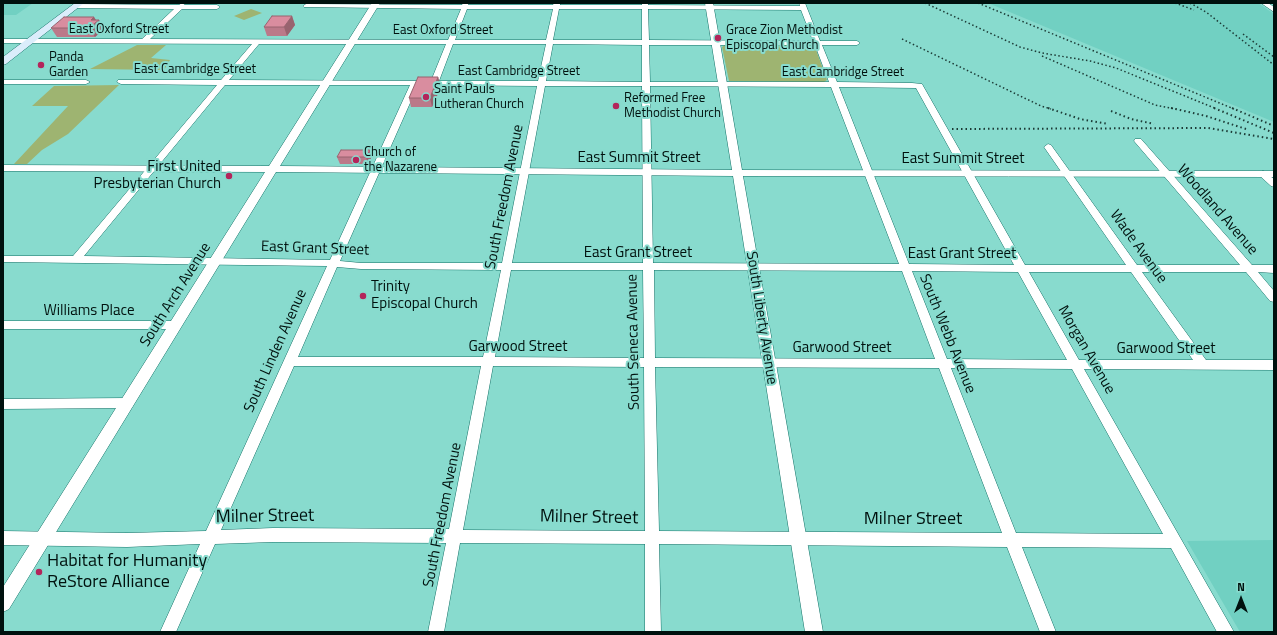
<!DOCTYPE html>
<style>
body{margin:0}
#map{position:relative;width:1277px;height:635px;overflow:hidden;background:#88dbce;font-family:"Titillium Web",sans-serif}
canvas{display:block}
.frame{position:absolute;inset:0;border:4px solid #00110e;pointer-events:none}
.north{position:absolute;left:1221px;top:579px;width:40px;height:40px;-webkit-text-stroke:3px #88dbce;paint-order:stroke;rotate:0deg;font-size:11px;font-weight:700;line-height:16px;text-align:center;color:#00110e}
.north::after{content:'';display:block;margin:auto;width:14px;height:18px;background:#00110e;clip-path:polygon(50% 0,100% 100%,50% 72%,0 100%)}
</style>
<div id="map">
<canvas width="1277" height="635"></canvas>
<div class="frame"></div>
<div class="north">N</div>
</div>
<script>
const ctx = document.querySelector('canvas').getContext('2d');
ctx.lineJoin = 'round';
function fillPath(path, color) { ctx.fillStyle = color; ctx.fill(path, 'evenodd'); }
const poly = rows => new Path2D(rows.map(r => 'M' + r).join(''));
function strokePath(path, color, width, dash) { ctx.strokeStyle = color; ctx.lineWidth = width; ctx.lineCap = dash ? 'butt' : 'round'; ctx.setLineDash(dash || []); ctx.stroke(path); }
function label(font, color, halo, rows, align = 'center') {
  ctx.font = font + ' "Titillium Web",sans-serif'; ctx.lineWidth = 4; ctx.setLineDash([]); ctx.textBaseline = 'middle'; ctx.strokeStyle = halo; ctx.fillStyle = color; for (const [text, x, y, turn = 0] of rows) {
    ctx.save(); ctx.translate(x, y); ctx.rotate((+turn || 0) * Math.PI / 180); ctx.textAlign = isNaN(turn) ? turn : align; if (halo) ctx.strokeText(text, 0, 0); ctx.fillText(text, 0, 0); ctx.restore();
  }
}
const built = poly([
 [3,3,33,3,16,15,3,15],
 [988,3,1258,3,1274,14,1274,122],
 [1274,540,1274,632,1240,632,1187,541]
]);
const green = poly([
 [251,9,262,13,244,20,234,16],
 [137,45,166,45,151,58,170,60,164,70,90,69],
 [725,45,811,45,815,47,827,80,824,82,729,81,722,47],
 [119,85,68,134,42,150,27,164,14,164,68,106,32,106,54,86]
]);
const minor = poly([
 [182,3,185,5,217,5,220,7,217,9,182,9,150,39,448,40,461,9,304,7,303,6,306,4,462,5,463,3,469,3,468,5,553,5,554,3,560,3,560,5,642,5,642,3,648,3,648,5,800,6,799,3,805,3,820,41,857,41,860,43,857,45,822,45,837,82,912,83,922,84,1025,265,1126,265,1044,147,1048,144,1051,145,1137,265,1240,265,1134,141,1135,139,1141,139,1252,265,1274,265,1274,273,1258,272,1274,291,1274,302,1270,301,1246,272,1142,272,1206,360,1274,360,1274,370,1084,369,1234,632,1217,632,1171,548,1022,547,1056,632,1040,632,1007,547,659,544,661,632,645,632,645,544,460,543,444,632,428,632,446,543,273,542,215,544,176,632,160,632,200,544,127,547,3,545,3,531,127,533,206,531,327,266,3,262,3,256,73,256,217,85,121,84,117,82,118,80,221,80,252,44,3,43,3,39,142,39,174,9,76,8,73,6,76,4,179,5,182,3],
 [467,9,553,9,546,40,455,40,467,9],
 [559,9,642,9,642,40,553,40,559,9],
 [648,9,801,10,813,41,649,40,648,9],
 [259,44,446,44,431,81,229,80,259,44],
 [453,44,546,44,538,81,439,81,453,44],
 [553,44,642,45,642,82,546,81,553,44],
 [649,45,815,45,829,82,650,82,649,45],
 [225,85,410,85,330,260,84,256,225,85],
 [418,85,537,86,502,263,361,263,340,261,418,85],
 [545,86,642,86,643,263,512,263,545,86],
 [650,86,831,87,899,264,653,263,650,86],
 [839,87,916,88,1014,265,909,264,839,87],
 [337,267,361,269,501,270,483,357,298,357,337,267],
 [511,270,643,270,644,358,495,357,511,270],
 [654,270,902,271,935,359,655,358,654,270],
 [912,271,1018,272,1067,360,947,359,912,271],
 [1029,272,1131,272,1193,360,1079,360,1029,272],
 [294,366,481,366,449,529,273,528,221,530,294,366],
 [493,366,644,367,645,531,463,530,493,366],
 [655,367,939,368,1002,533,659,531,655,367],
 [951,368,1072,369,1163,534,1016,533,951,368],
 [1261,3,1268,3,1274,7,1274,12,1261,3],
 [3,80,86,80,90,82,86,84,3,84,3,80],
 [1263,171,1274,179,1274,187,1271,186,1260,176,1259,174,1263,171],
 [3,321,175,321,179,322,181,325,179,328,175,329,3,329,3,321],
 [128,398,132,399,134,403,132,407,128,408,3,409,3,399,128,398]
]);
const tertiary = poly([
 [372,3,380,3,280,166,732,170,705,3,713,3,742,170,1274,171,1274,177,743,176,823,632,805,632,733,176,276,172,9,609,3,612,3,587,265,172,3,171,3,165,269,166,372,3]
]);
const secondary = poly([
 [75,3,84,3,6,64,3,65,3,57,75,3]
]);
const railFar1 = poly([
 [925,3,1020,47,1042,53,1090,61,1116,68,1217,109],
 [978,3,1234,109],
 [1175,3,1194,10],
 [1190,3,1206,12,1274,65],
 [1243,34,1274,57],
 [902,39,1041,106,1051,109],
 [1042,56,1155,105,1176,109]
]);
const rail = poly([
 [1048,108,1080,119,1108,124],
 [1171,108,1206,116,1246,129],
 [1214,108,1274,133],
 [1232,108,1274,126],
 [1111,111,1131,119,1154,124],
 [952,129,1208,128,1274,139]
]);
const wall = poly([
 [292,16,295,25,287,36,267,36,264,27],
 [94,17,96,20,99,20,104,29,95,37,57,37,51,28],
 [438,77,441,87,432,107,411,107,409,98],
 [370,150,372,156,368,164,340,164,337,157]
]);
const shadedWall = poly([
 [292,16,295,25,287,36,284,27],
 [94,17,97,22,99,20,104,29,95,37,89,28,91,20],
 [438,77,441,87,432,107,430,98],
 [370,150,372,156,368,164,366,157]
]);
const building = poly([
 [272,16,292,16,284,27,264,27,272,16],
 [64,17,94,17,91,20,99,20,89,28,51,28,64,17],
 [418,77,438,77,430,98,409,98,418,77],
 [341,150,370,150,366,157,337,157,341,150]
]);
const markers = [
 [718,38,4,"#b3255b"],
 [41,65,4,"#b3255b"],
 [426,97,4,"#b3255b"],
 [616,106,4,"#b3255b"],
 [356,160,4,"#b3255b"],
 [229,176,4,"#b3255b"],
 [363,296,4,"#b3255b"],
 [39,572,4,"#b3255b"]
];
const farStreetnames = [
 ["East Oxford Street",119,30],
 ["East Oxford Street",443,31],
 ["East Cambridge Street",195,70],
 ["East Cambridge Street",519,72],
 ["East Cambridge Street",843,73]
];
const farPoinames = [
 ["Grace Zion Methodist",726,31],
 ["Episcopal Church",726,46],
 ["Panda",49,58],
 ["Garden",49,73],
 ["Saint Pauls",434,90],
 ["Lutheran Church",434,105],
 ["Reformed Free",624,99],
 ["Methodist Church",624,114],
 ["Church of",364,153],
 ["the Nazarene",364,168]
];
const streetNames = [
 ["East Summit Street",639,158],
 ["East Summit Street",963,159],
 ["South Freedom Avenue",505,197,-79],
 ["Woodland Avenue",1217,210,49],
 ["Wade Avenue",1138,247,54],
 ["East Grant Street",315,249,2],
 ["East Grant Street",638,253],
 ["East Grant Street",962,254],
 ["South Arch Avenue",176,295,-58],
 ["Williams Place",89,311],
 ["South Liberty Avenue",761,318,81],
 ["South Webb Avenue",947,334,68],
 ["South Seneca Avenue",634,342,-91],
 ["Garwood Street",518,347],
 ["Garwood Street",842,348],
 ["Garwood Street",1166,349],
 ["Morgan Avenue",1086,350,60],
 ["South Linden Avenue",276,351,-66],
 ["South Freedom Avenue",443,515,-79]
];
const poiNames = [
 ["First United",221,167],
 ["Presbyterian Church",221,184],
 ["Trinity",371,287,"left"],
 ["Episcopal Church",371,304,"left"]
];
const nearStreetnames = [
 ["Milner Street",265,517,-1],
 ["Milner Street",589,518,1],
 ["Milner Street",913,520]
];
const nearPoinames = [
 ["Habitat for Humanity",47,562],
 ["ReStore Alliance",47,583]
];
fillPath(built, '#71d0c2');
fillPath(green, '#9eb471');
strokePath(minor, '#147167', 1);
strokePath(tertiary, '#147167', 1);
strokePath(secondary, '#147167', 1);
fillPath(minor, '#fff');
fillPath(tertiary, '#fff');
fillPath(secondary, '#dbedfb');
strokePath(railFar1, '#1c3b36', 1.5, [1.5, 2.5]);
strokePath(rail, '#1c3b36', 2, [1.5, 3]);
fillPath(wall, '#bb7989');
fillPath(shadedWall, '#98636f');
fillPath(building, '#d98d9f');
strokePath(building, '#98636f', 1);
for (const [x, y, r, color] of markers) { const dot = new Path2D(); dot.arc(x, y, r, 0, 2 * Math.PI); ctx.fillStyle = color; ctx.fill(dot); strokePath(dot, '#88dbce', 1.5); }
label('13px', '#00110e', '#88dbce', farStreetnames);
label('13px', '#00110e', '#88dbce', farPoinames, 'left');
label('15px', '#00110e', '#88dbce', streetNames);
label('15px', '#00110e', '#88dbce', poiNames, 'right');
label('18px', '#00110e', '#88dbce', nearStreetnames);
label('18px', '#00110e', '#88dbce', nearPoinames, 'left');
</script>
